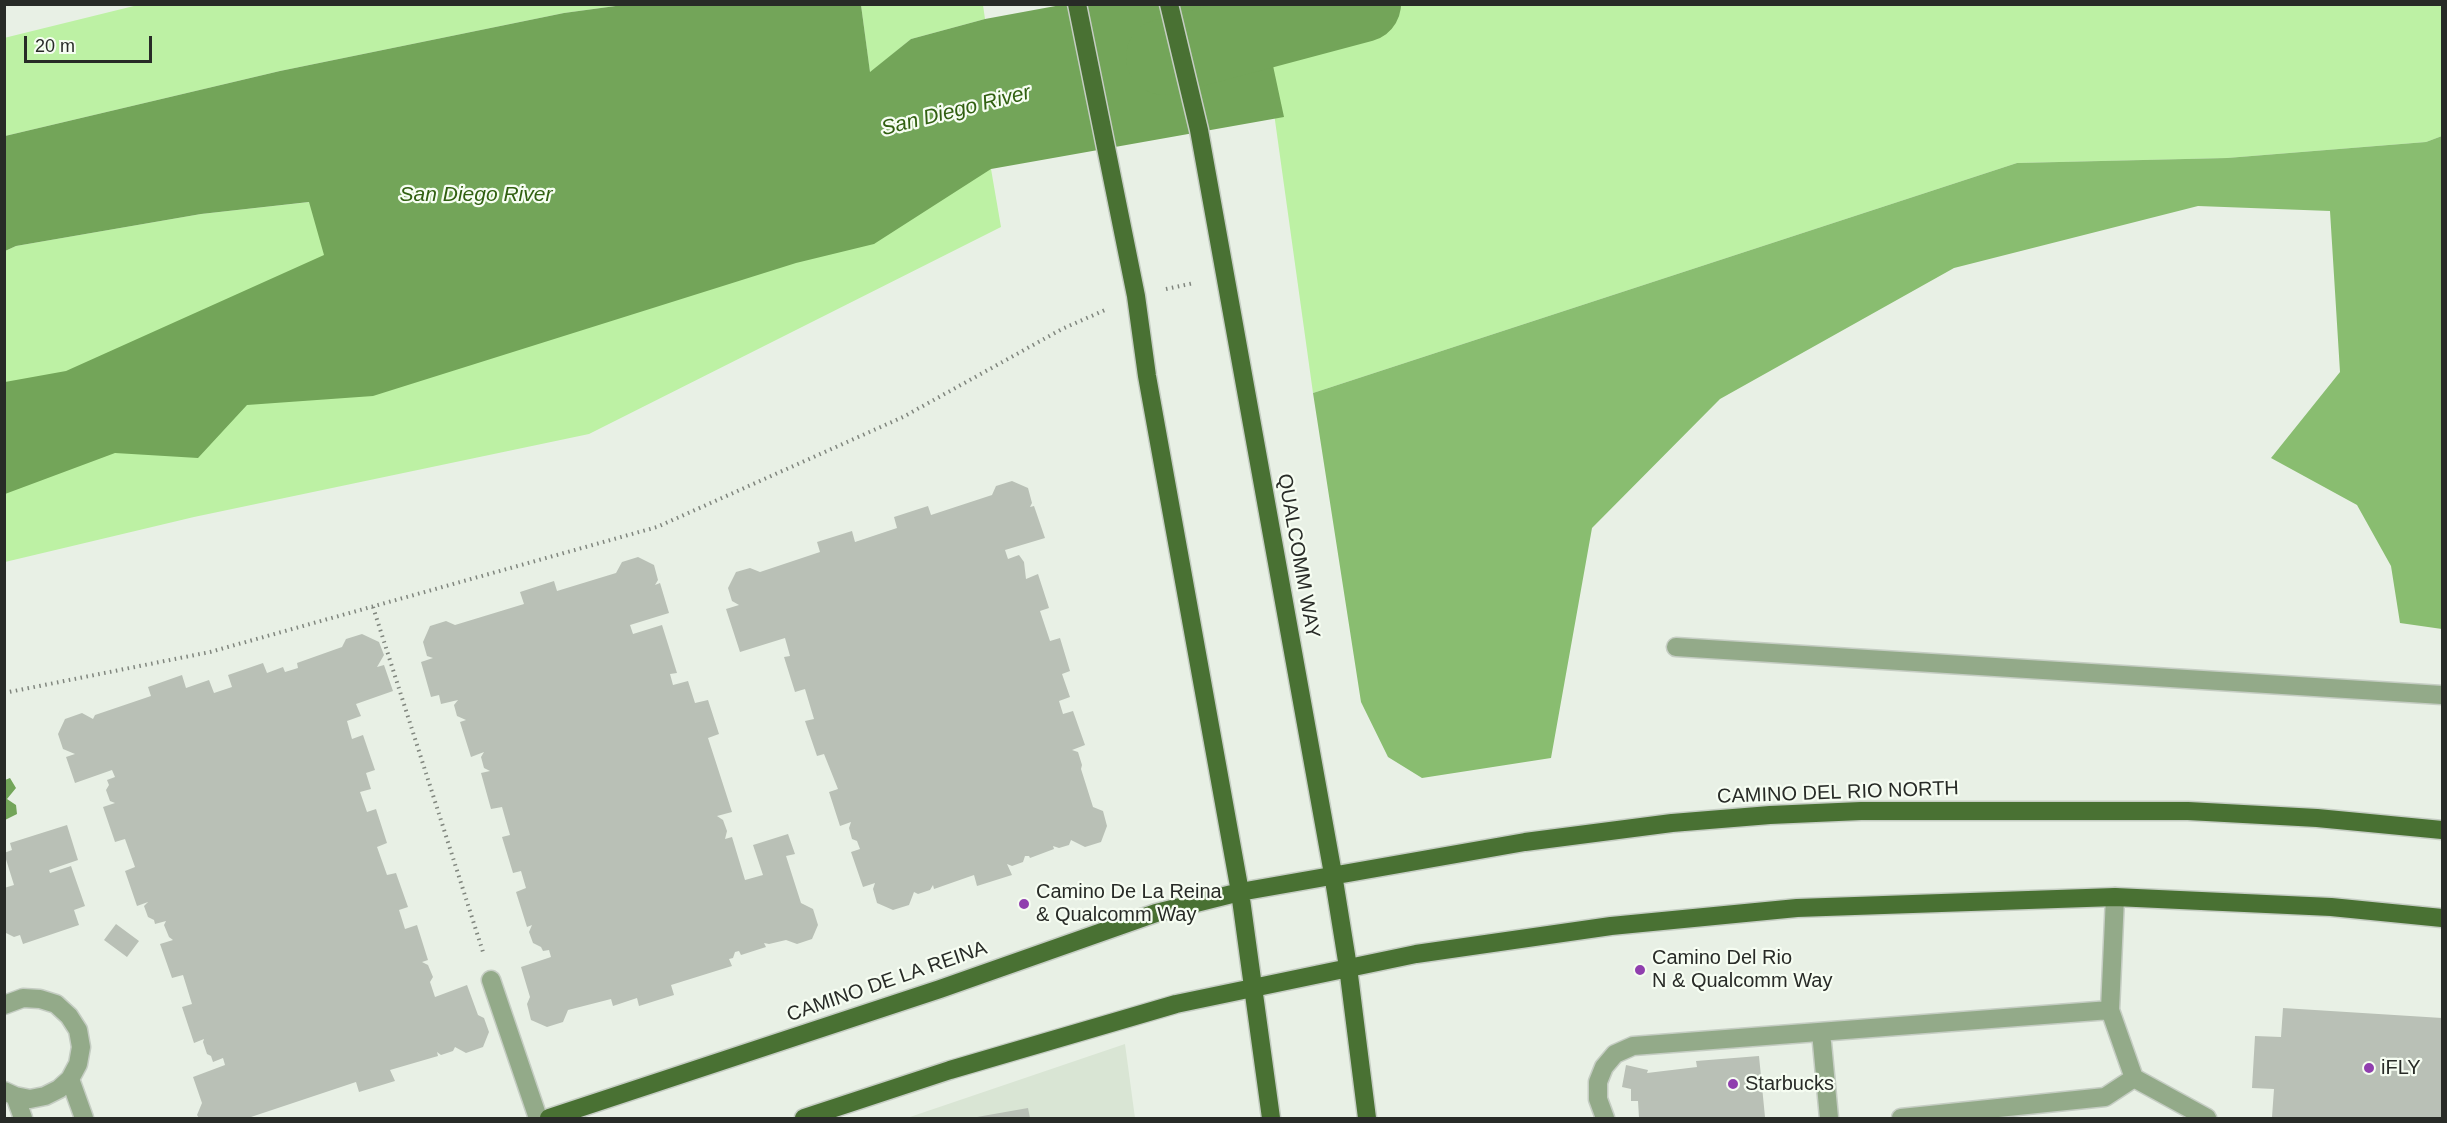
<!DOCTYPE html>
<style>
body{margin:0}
#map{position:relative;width:2447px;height:1123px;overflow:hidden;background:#e8f0e5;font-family:Arial,sans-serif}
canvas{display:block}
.frame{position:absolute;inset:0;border:6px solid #282b27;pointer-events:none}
.scale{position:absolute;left:24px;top:36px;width:128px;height:27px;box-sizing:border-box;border:3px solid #282b27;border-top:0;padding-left:8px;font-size:18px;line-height:21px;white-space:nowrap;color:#282b27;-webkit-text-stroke:4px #f6fdf2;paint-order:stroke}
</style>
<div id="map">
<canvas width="2447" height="1123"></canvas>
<div class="frame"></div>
<div class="scale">20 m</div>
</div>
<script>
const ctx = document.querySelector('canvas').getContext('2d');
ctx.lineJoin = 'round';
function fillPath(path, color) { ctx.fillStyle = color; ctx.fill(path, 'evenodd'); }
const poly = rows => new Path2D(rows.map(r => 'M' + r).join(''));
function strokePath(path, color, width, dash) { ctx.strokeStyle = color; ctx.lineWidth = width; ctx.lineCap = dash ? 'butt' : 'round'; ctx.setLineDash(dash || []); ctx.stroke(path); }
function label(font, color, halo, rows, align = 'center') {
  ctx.font = font + ' Arial,sans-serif'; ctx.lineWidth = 4.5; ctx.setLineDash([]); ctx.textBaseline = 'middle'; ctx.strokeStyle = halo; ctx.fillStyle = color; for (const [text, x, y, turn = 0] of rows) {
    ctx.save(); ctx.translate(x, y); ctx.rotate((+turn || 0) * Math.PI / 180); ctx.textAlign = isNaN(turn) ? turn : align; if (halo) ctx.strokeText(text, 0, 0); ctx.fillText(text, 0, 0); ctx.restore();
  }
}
const built = poly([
 [1125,1044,1135,1118,907,1118]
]);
const green = poly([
 [142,4,623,5,564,13,280,71,5,136,4,38],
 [861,5,983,5,985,19,911,39,870,73],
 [1249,5,2442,5,2442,136,2426,142,2227,158,2017,163,1313,393,1267,63],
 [991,169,1001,227,589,434,194,517,5,562,5,251,16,246,201,214,310,202]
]);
const forest = poly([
 [2442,136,2442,629,2400,623,2391,566,2357,505,2271,458,2340,372,2330,211,2198,206,1954,268,1720,399,1592,528,1551,758,1422,778,1388,757,1361,702,1313,393,2017,163,2227,158,2426,142]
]);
const water = poly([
 [623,5,861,5,870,72,911,39,985,19,1061,5,1260,5,1284,117,991,169,874,244,796,263,373,396,247,405,198,458,115,453,5,494,5,382,66,371,324,255,309,202,201,214,16,246,5,251,5,136,280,71,564,13],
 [10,778,16,788,7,799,16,805,17,814,5,820,5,780]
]);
const river = poly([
 [1164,57,1363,4]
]);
const building = poly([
 [1012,481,1028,488,1032,503,1030,507,1034,506,1045,538,1005,550,1008,559,1019,555,1024,562,1026,579,1038,574,1049,608,1040,611,1050,641,1060,638,1070,671,1062,674,1070,697,1059,701,1063,714,1073,711,1085,745,1072,750,1078,752,1082,765,1081,769,1093,807,1103,811,1107,826,1101,842,1085,847,1071,840,1069,845,1059,848,1053,846,1054,849,1030,858,1029,856,1025,856,1023,862,1012,866,1007,864,1012,875,977,886,974,875,934,889,933,885,930,890,918,894,914,892,909,905,893,910,877,903,873,889,875,883,863,887,851,852,860,849,857,841,852,839,849,828,851,822,840,826,829,792,838,789,824,754,817,756,805,721,814,719,805,689,795,692,784,657,790,656,785,638,740,652,726,609,739,605,732,601,728,588,736,572,750,568,760,572,820,552,817,542,852,531,855,542,897,528,894,517,928,506,931,515,992,495,996,486],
 [638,557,654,565,658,580,655,585,660,583,669,613,630,625,633,634,662,625,677,673,670,674,673,685,688,681,695,703,708,700,719,734,708,738,732,812,717,816,723,820,727,831,725,839,732,837,745,880,763,875,753,845,788,834,795,854,786,856,801,903,813,909,818,925,812,939,797,944,786,940,769,944,764,943,766,947,741,955,739,951,735,952,733,958,729,959,732,966,671,985,674,995,639,1006,637,998,613,1006,611,999,568,1010,563,1022,547,1027,531,1020,527,1004,530,997,521,967,551,957,549,950,543,951,541,947,533,943,529,932,532,925,527,927,516,892,526,888,521,871,513,873,502,837,510,835,502,807,491,809,481,773,490,771,484,768,481,757,484,752,471,757,460,722,466,720,457,716,454,705,458,700,441,704,439,695,431,697,421,662,433,658,427,656,423,642,430,626,446,621,455,625,524,604,520,592,554,581,557,591,616,573,622,562],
 [362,634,379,642,384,655,377,667,384,665,393,691,356,704,361,716,347,721,352,739,363,735,375,770,366,773,371,789,360,792,367,812,376,809,387,843,377,847,387,875,396,873,408,907,399,910,405,929,417,925,428,960,422,962,428,965,433,977,430,982,435,997,467,985,478,1015,484,1018,489,1032,483,1047,466,1053,455,1047,453,1051,441,1055,437,1052,438,1056,390,1070,395,1081,359,1092,356,1082,248,1118,199,1118,197,1115,202,1103,193,1077,225,1065,223,1058,213,1062,211,1056,207,1054,203,1042,204,1039,194,1043,182,1007,192,1004,183,975,172,978,160,944,173,940,169,937,164,925,166,921,155,924,154,920,148,917,144,906,148,902,137,906,125,871,135,867,125,839,115,842,103,807,115,803,110,801,106,790,109,785,107,780,115,777,112,770,75,783,66,757,75,754,63,749,58,734,65,719,82,713,93,719,95,715,151,696,148,687,182,675,186,688,209,680,214,693,232,687,228,675,263,663,267,673,283,667,285,672,298,668,297,663,342,647,346,639],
 [67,825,78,860,49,870,50,873,71,866,85,906,74,910,79,925,23,944,20,935,14,937,4,932,4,888,14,885,4,853,12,850,10,843],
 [116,924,139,941,127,957,104,940],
 [2283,1008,2442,1018,2442,1118,2272,1117,2274,1089,2252,1088,2255,1036,2281,1037],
 [1759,1056,1765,1117,1639,1118,1638,1101,1631,1101,1631,1089,1622,1087,1626,1065,1648,1070,1647,1073,1697,1067,1696,1061],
 [1028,1108,1030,1118,977,1118,977,1117]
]);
const path = poly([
 [4,5,7,4],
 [1166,289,1194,283],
 [373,607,483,952],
 [4,693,210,652,657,527,903,417,1062,329,1105,310]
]);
const minor = poly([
 [1676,647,2442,695],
 [2115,897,2110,1010,2134,1078,2207,1118],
 [491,980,538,1118],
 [4,1005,23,998,40,999,56,1004,69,1016,78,1030,81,1047,78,1064,70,1079,59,1089,45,1096,30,1099,15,1096,4,1091],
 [1821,1032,1829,1118],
 [70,1079,84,1118],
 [15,1096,23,1118],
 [1605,1118,1598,1099,1598,1082,1604,1067,1615,1054,1633,1046,2110,1010],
 [1901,1118,2105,1097,2134,1078]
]);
const major = poly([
 [1077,4,1136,296,1147,376,1240,892,1271,1118],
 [1169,4,1199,130,1333,874,1348,967,1367,1118],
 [549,1118,940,989,1156,913,1240,892,1525,842,1672,823,1770,815,1861,811,2188,811,2317,818,2442,830],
 [804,1118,950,1070,1176,1004,1416,954,1611,926,1797,908,2115,897,2331,907,2442,918]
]);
const markers = [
 [1024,904,6,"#903fae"],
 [1640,970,6,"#903fae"],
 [2369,1068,6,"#903fae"],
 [1733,1084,6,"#903fae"]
];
const streetNames = [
 ["QUALCOMM WAY",1298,556,80],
 ["CAMINO DEL RIO NORTH",1838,793,-2],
 ["CAMINO DE LA REINA",887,982,-19]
];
const poiNames = [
 ["Camino De La Reina",1036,892],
 ["& Qualcomm Way",1036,915],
 ["Camino Del Rio",1652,958],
 ["N & Qualcomm Way",1652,981],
 ["iFLY",2381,1068],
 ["Starbucks",1745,1084]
];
const waterNames = [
 ["San Diego River",956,111,-14],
 ["San Diego River",476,195]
];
fillPath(built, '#d9e5d4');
fillPath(green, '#bdf1a4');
fillPath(forest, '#89bd70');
fillPath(water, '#73a559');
strokePath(river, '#73a559', 76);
fillPath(building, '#b9c0b6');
strokePath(minor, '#c5cdc3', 21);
strokePath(major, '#c5cdc3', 21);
strokePath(path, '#80867e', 4, [1.5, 4.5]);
strokePath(minor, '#93aa89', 18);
strokePath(major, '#497133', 18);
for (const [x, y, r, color] of markers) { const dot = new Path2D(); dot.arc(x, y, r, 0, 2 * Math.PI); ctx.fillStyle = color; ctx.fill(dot); strokePath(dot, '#f6fdf2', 2); }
label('20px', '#282b27', '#f6fdf2', streetNames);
label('20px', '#282b27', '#f6fdf2', poiNames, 'left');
label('italic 21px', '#316011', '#f6fdf2', waterNames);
</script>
